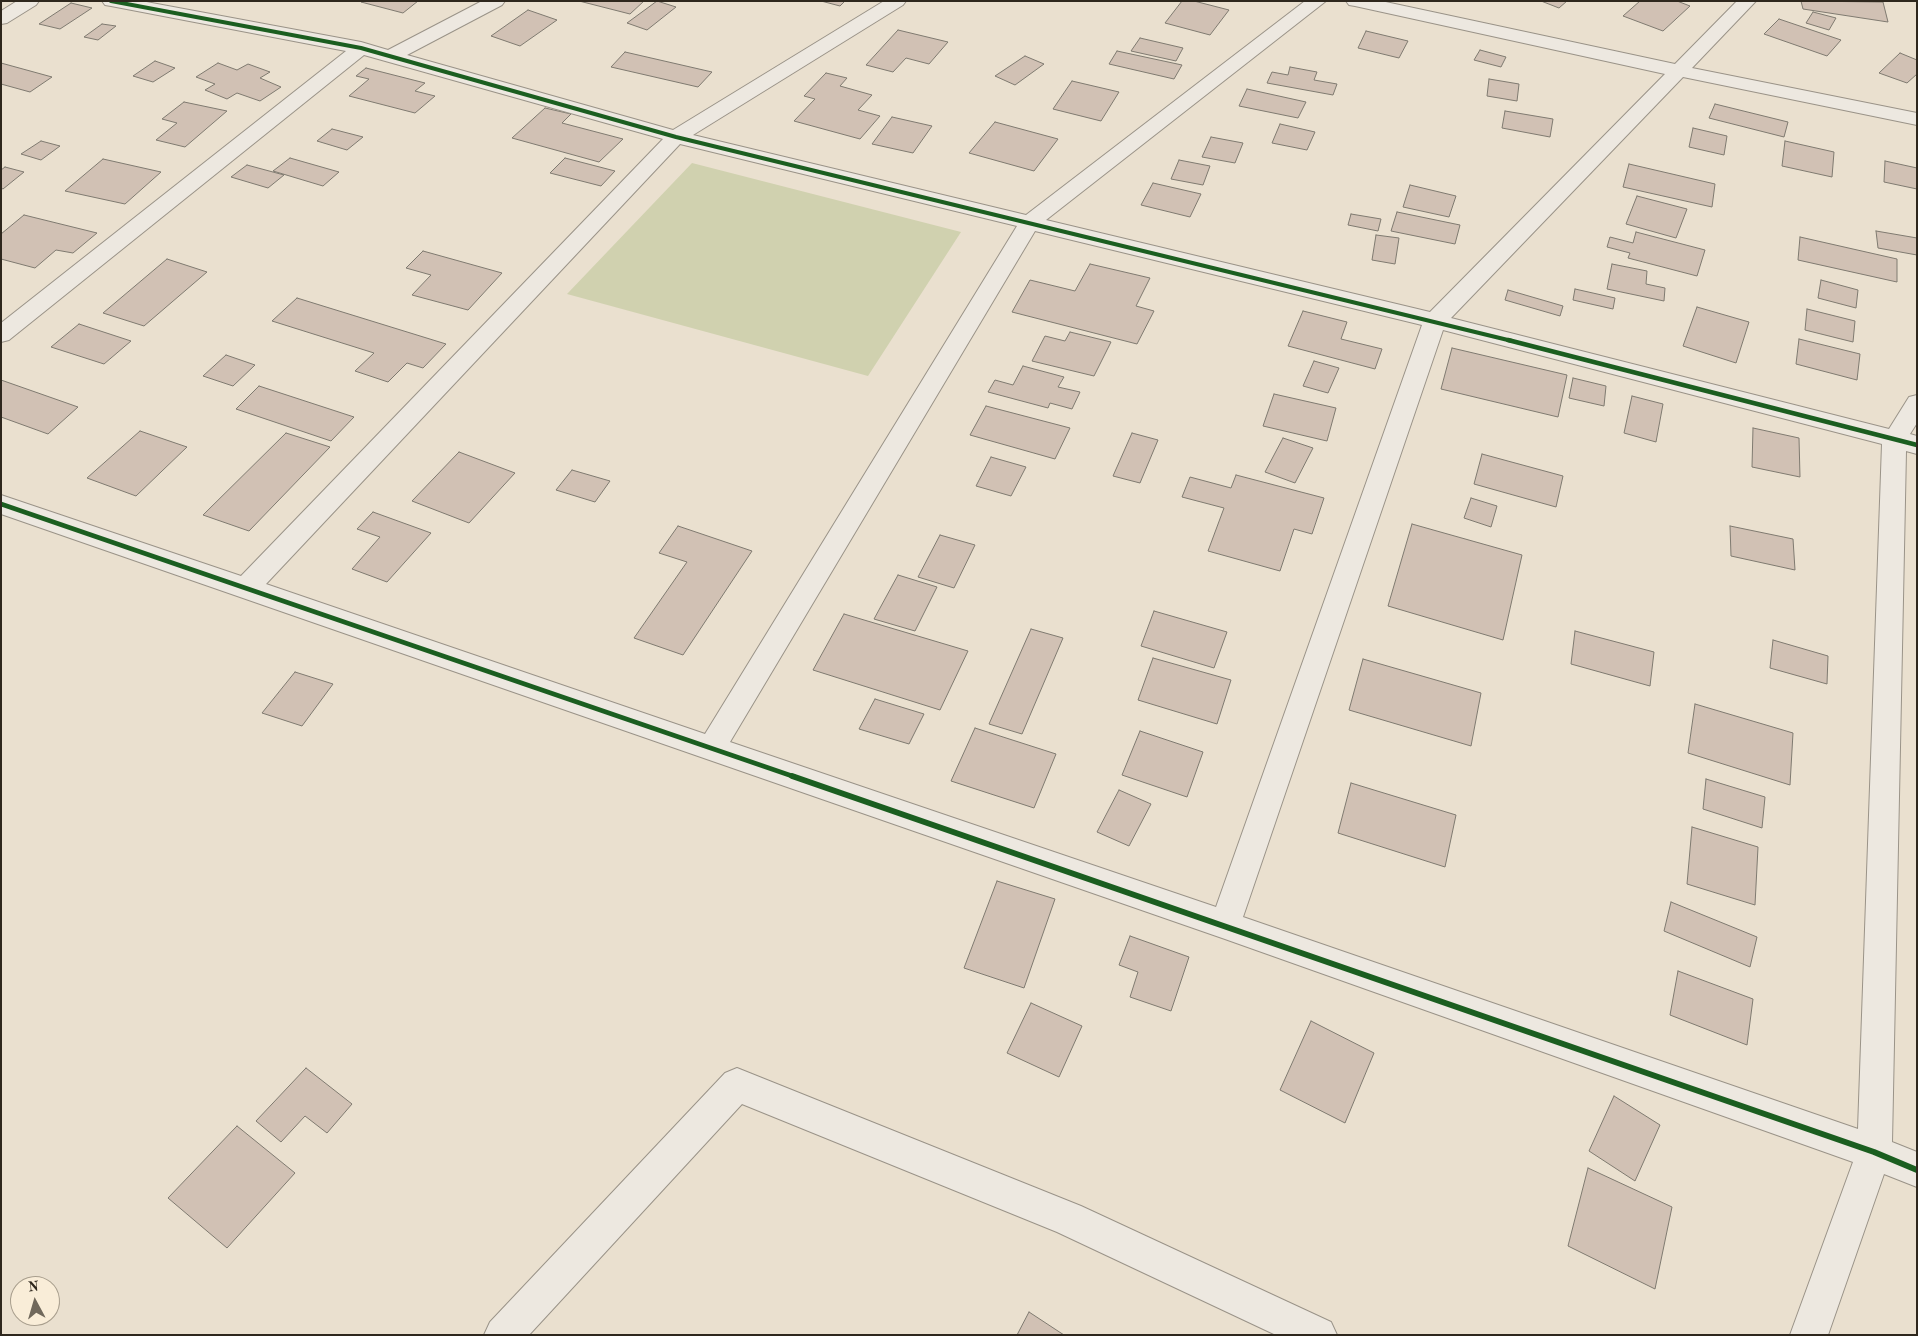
<!DOCTYPE html>
<style>
body{margin:0}
#map{position:relative;width:1918px;height:1336px;overflow:hidden;background:#eae0cf;font-family:"Old Standard TT",serif}
canvas{display:block}
.frame{position:absolute;inset:0;border:2px solid #2e271d;pointer-events:none}
.north{position:absolute;left:10px;top:1276px;width:50px;height:50px;box-sizing:border-box;background:#f9edd8;border:1px solid #a89e8d;border-radius:50%;rotate:354deg;font-size:14px;font-weight:700;line-height:20px;text-align:center;color:#2e271d}
.north::after{content:'';display:block;margin:auto;width:18px;height:22px;background:#70685b;clip-path:polygon(50% 0,100% 100%,50% 72%,0 100%)}
</style>
<div id="map">
<canvas width="1918" height="1336"></canvas>
<div class="frame"></div>
<div class="north">N</div>
</div>
<script>
const ctx = document.querySelector('canvas').getContext('2d');
ctx.lineJoin = 'round';
function fillPath(path, color) { ctx.fillStyle = color; ctx.fill(path, 'evenodd'); }
const poly = rows => new Path2D(rows.map(r => 'M' + r).join(''));
function strokePath(path, color, width, dash) { ctx.strokeStyle = color; ctx.lineWidth = width; ctx.lineCap = dash ? 'butt' : 'round'; ctx.setLineDash(dash || []); ctx.stroke(path); }
const green = poly([
 [692,163,961,232,868,376,567,294]
]);
const building = poly([
 [363,1,418,1,403,13,361,2,363,1],
 [579,1,644,1,630,14,579,1],
 [657,1,676,7,647,30,627,23,657,1],
 [821,1,845,1,840,6,821,1],
 [1182,1,1194,1,1229,10,1210,35,1165,23,1182,1],
 [1541,1,1567,1,1559,8,1541,1],
 [1640,1,1677,1,1690,6,1663,31,1623,16,1640,1],
 [1801,1,1883,2,1888,22,1803,9,1801,1],
 [71,3,92,8,60,29,39,24,71,3],
 [528,10,557,20,520,46,491,36,528,10],
 [1813,12,1836,18,1829,30,1806,23,1813,12],
 [1779,19,1841,40,1827,56,1764,34,1779,19],
 [102,24,116,26,98,40,84,37,102,24],
 [898,30,948,42,929,64,906,58,893,72,866,65,898,30],
 [1366,31,1408,41,1399,58,1358,48,1366,31],
 [1140,38,1183,48,1176,61,1131,51,1140,38],
 [1480,50,1506,57,1501,67,1474,60,1480,50],
 [1117,51,1182,65,1174,79,1109,64,1117,51],
 [625,52,712,72,698,87,611,67,625,52],
 [1900,53,1917,60,1917,74,1907,83,1879,73,1900,53],
 [1025,56,1044,64,1015,85,995,76,1025,56],
 [155,61,175,68,153,82,133,76,155,61],
 [1,63,52,77,30,92,1,84,1,63],
 [218,63,237,70,248,64,270,72,260,78,281,87,260,101,237,93,227,99,205,90,215,84,196,77,218,63],
 [1290,67,1317,72,1314,80,1337,84,1333,95,1267,83,1272,72,1288,75,1290,67],
 [366,68,425,83,415,91,435,96,415,113,349,96,369,79,356,76,366,68],
 [826,73,847,78,840,86,872,95,858,110,880,116,860,139,794,121,815,99,804,96,826,73],
 [1489,79,1519,84,1517,101,1487,96,1489,79],
 [1072,81,1119,92,1101,121,1053,109,1072,81],
 [1247,89,1306,102,1298,118,1239,106,1247,89],
 [184,102,227,111,185,147,156,140,177,123,162,119,184,102],
 [1715,104,1788,122,1784,137,1709,118,1715,104],
 [545,108,571,114,562,123,623,139,599,162,512,138,545,108],
 [1505,111,1553,119,1550,137,1502,128,1505,111],
 [892,117,932,126,913,153,872,144,892,117],
 [995,122,1058,139,1034,171,969,153,995,122],
 [1280,124,1315,132,1307,150,1272,143,1280,124],
 [1693,128,1727,136,1724,155,1689,147,1693,128],
 [332,129,363,137,347,150,317,141,332,129],
 [1211,137,1243,143,1235,163,1202,157,1211,137],
 [41,141,60,146,41,160,21,154,41,141],
 [1785,141,1834,152,1832,177,1782,166,1785,141],
 [290,158,339,172,323,186,273,171,290,158],
 [565,158,615,171,601,186,550,173,565,158],
 [103,159,161,172,125,204,65,191,103,159],
 [1179,160,1210,166,1203,185,1171,179,1179,160],
 [1885,161,1917,168,1917,189,1884,182,1885,161],
 [1629,164,1715,184,1712,207,1623,187,1629,164],
 [247,165,284,175,268,188,231,177,247,165],
 [5,167,24,172,3,189,1,188,1,170,5,167],
 [1153,183,1201,194,1190,217,1141,205,1153,183],
 [1410,185,1456,196,1449,217,1403,207,1410,185],
 [1637,196,1687,209,1676,238,1626,224,1637,196],
 [1397,212,1460,225,1455,244,1391,231,1397,212],
 [1351,214,1381,219,1378,231,1348,225,1351,214],
 [24,215,97,233,73,253,56,250,35,268,1,259,1,234,24,215],
 [1876,231,1917,238,1917,255,1878,248,1876,231],
 [1636,232,1705,250,1697,276,1628,258,1630,253,1607,247,1610,237,1633,243,1636,232],
 [1376,235,1399,238,1395,264,1372,260,1376,235],
 [1800,237,1897,259,1897,282,1798,260,1800,237],
 [423,251,502,273,468,310,412,295,431,275,406,268,423,251],
 [167,259,207,272,144,326,103,313,167,259],
 [1090,264,1150,278,1136,306,1154,311,1137,344,1012,312,1030,280,1075,291,1090,264],
 [1612,264,1647,271,1646,284,1665,288,1664,301,1607,289,1612,264],
 [1821,280,1858,290,1856,308,1818,298,1821,280],
 [1575,289,1615,298,1613,309,1573,300,1575,289],
 [1508,290,1563,306,1560,316,1505,300,1508,290],
 [297,298,446,344,423,368,407,363,388,382,355,371,374,353,272,321,297,298],
 [1697,307,1749,322,1736,363,1683,346,1697,307],
 [1807,309,1855,321,1853,342,1805,330,1807,309],
 [1303,311,1347,322,1341,339,1382,349,1375,369,1288,346,1303,311],
 [79,324,131,341,104,364,51,347,79,324],
 [1070,332,1111,342,1094,376,1032,361,1045,336,1065,341,1070,332],
 [1799,339,1860,354,1857,380,1796,364,1799,339],
 [1452,348,1567,375,1558,417,1441,389,1452,348],
 [226,355,255,365,233,386,203,376,226,355],
 [1314,361,1339,368,1328,393,1303,386,1314,361],
 [1023,366,1064,377,1058,387,1080,392,1072,409,1050,403,1048,408,988,392,995,380,1013,385,1023,366],
 [1573,378,1606,386,1604,406,1569,398,1573,378],
 [1,380,78,407,48,434,1,417,1,380],
 [259,386,354,417,331,441,236,409,259,386],
 [1274,394,1336,408,1327,441,1263,426,1274,394],
 [1632,396,1663,404,1656,442,1624,433,1632,396],
 [986,406,1070,428,1055,459,970,435,986,406],
 [1753,428,1799,438,1800,477,1752,467,1753,428],
 [140,431,187,447,136,496,87,478,140,431],
 [286,433,330,447,249,531,203,515,286,433],
 [1132,433,1158,440,1140,483,1113,476,1132,433],
 [1283,438,1313,448,1295,483,1265,472,1283,438],
 [459,452,515,473,469,523,412,501,459,452],
 [1482,454,1563,476,1556,507,1474,484,1482,454],
 [991,457,1026,467,1011,496,976,486,991,457],
 [572,470,610,481,595,502,556,490,572,470],
 [1236,475,1324,498,1312,534,1294,529,1280,571,1208,551,1224,508,1182,497,1190,477,1231,488,1236,475],
 [1471,498,1497,506,1491,527,1464,518,1471,498],
 [373,512,431,533,387,582,352,569,380,537,357,529,373,512],
 [1412,524,1522,555,1503,640,1388,606,1412,524],
 [678,526,752,551,683,655,634,638,687,562,659,553,678,526],
 [1730,526,1793,539,1795,570,1731,556,1730,526],
 [940,535,975,545,954,588,918,577,940,535],
 [898,575,937,587,915,631,874,619,898,575],
 [1154,611,1227,632,1214,668,1141,646,1154,611],
 [844,614,968,651,940,710,813,670,844,614],
 [1031,629,1063,638,1022,734,989,724,1031,629],
 [1575,631,1654,652,1650,686,1571,664,1575,631],
 [1773,640,1828,656,1827,684,1770,668,1773,640],
 [1153,658,1231,680,1217,724,1138,700,1153,658],
 [1363,659,1481,693,1471,746,1349,710,1363,659],
 [295,672,333,684,302,726,262,713,295,672],
 [875,699,924,714,909,744,859,729,875,699],
 [1695,704,1793,733,1790,785,1688,753,1695,704],
 [975,728,1056,754,1034,808,951,781,975,728],
 [1140,731,1203,752,1187,797,1122,775,1140,731],
 [1706,779,1765,797,1762,828,1703,809,1706,779],
 [1351,783,1456,815,1445,867,1338,833,1351,783],
 [1119,790,1151,804,1129,846,1097,832,1119,790],
 [1692,827,1758,847,1755,905,1687,884,1692,827],
 [997,881,1055,899,1024,988,964,968,997,881],
 [1671,902,1757,937,1750,967,1664,931,1671,902],
 [1130,936,1189,957,1171,1011,1130,997,1138,972,1119,965,1130,936],
 [1678,971,1753,999,1747,1045,1670,1015,1678,971],
 [1031,1003,1082,1026,1059,1077,1007,1053,1031,1003],
 [1311,1021,1374,1053,1345,1123,1280,1090,1311,1021],
 [306,1068,352,1104,327,1133,305,1116,281,1142,256,1121,306,1068],
 [1614,1096,1660,1125,1635,1181,1589,1151,1614,1096],
 [237,1126,295,1173,227,1248,168,1198,237,1126],
 [1588,1168,1672,1207,1655,1289,1568,1246,1588,1168],
 [1029,1312,1064,1335,1017,1335,1029,1312]
]);
const minor = poly([
 [17,1,39,1,36,5,7,23,1,24,1,11,17,1],
 [102,1,141,1,361,42,388,50,482,1,505,1,502,5,407,55,673,130,884,1,906,1,903,5,693,135,1026,215,1305,1,1326,1,1046,220,1430,312,1665,74,1355,6,1349,5,1346,1,1381,1,1675,64,1737,1,1756,1,1692,68,1917,113,1917,125,1683,77,1451,318,1889,429,1909,397,1917,395,1917,423,1910,434,1917,436,1917,454,1906,451,1892,1142,1917,1152,1917,1187,1884,1174,1828,1335,1790,1335,1853,1162,1225,939,1,514,1,495,241,576,663,139,364,55,9,340,1,342,1,323,346,51,111,6,105,5,102,1],
 [680,144,1017,226,705,734,266,584,680,144],
 [1035,231,1422,325,1216,907,730,742,1035,231],
 [1443,330,1882,444,1858,1129,1243,917,1443,330],
 [737,1068,1081,1206,1331,1322,1337,1335,1276,1335,1057,1232,742,1104,529,1335,484,1335,490,1322,725,1073,737,1068]
]);
const cyclewayFar2 = poly([
 [111,1,361,48,676,137,1512,341]
]);
const cyclewayFar1 = poly([
 [1508,340,1917,445],
 [1,504,795,777]
]);
const cycleway = poly([
 [792,776,1874,1152,1917,1170]
]);
fillPath(green, '#d0d1af');
fillPath(building, '#d1c1b4');
strokePath(building, '#7f7a70', 1);
strokePath(minor, '#9a9388', 2);
fillPath(minor, '#ede8e0');
strokePath(cyclewayFar2, '#1b5e20', 4);
strokePath(cyclewayFar1, '#1b5e20', 4.5);
strokePath(cycleway, '#1b5e20', 6);
</script>
